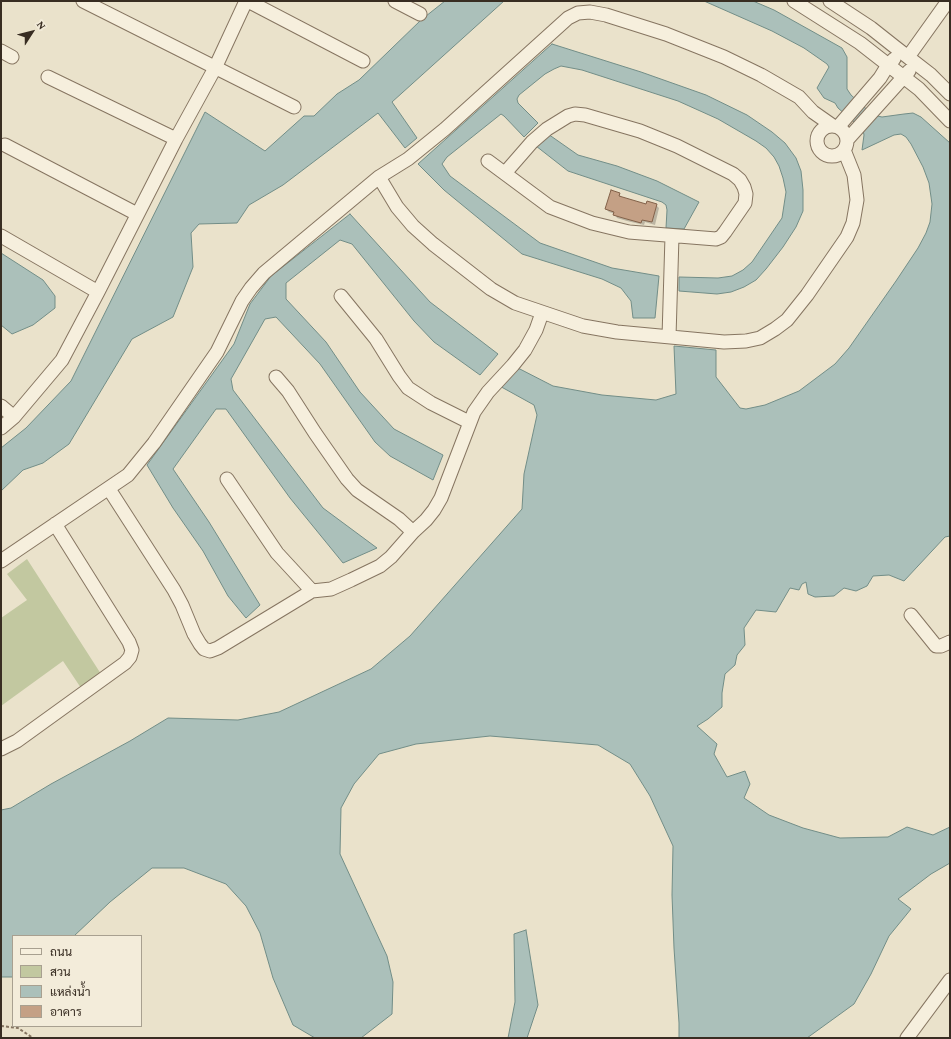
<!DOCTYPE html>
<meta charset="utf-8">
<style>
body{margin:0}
#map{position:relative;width:951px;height:1039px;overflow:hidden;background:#eae2cb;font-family:"Crimson Pro",Sarabun,serif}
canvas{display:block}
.frame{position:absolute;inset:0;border:2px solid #382d22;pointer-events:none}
.legend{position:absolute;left:12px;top:935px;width:130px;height:92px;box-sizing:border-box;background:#f3ecda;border:1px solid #a8a090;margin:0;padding:5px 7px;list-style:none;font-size:12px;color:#382d22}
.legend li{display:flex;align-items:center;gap:8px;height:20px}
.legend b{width:20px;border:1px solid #a8a090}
.north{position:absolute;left:12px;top:12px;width:40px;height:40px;-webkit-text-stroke:3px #f3ecda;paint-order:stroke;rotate:54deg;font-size:11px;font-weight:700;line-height:16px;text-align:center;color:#382d22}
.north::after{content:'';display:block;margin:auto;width:14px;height:18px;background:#382d22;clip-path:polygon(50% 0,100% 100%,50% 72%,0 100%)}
</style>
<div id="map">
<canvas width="951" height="1039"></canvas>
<div class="frame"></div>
<ul class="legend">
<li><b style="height:5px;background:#f6efdd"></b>ถนน</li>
<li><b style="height:11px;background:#c2c8a0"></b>สวน</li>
<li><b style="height:11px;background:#abc0ba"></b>แหล่งน้ำ</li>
<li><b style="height:11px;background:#c4a085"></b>อาคาร</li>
</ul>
<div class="north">N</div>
</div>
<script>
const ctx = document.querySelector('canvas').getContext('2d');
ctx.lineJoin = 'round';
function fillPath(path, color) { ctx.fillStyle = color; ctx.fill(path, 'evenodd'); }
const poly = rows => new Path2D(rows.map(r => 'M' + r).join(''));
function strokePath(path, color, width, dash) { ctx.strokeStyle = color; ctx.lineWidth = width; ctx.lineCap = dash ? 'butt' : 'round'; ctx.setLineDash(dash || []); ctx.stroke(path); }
const green = poly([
 [27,559,101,674,81,688,63,661,1,706,1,618,27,600,7,574]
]);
const water = poly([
 [445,1,504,1,392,102,417,138,405,148,378,113,283,185,249,205,237,223,199,224,191,233,193,267,173,317,132,339,69,444,43,463,23,470,1,491,1,448,26,428,71,381,205,112,265,151,304,116,314,116,337,94,359,80,421,20,445,1],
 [704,1,753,1,774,10,842,48,847,57,847,89,851,95,873,115,882,117,904,114,913,113,921,117,950,143,950,536,945,537,904,581,889,575,873,576,867,586,856,591,844,588,834,596,815,597,808,594,806,582,802,584,799,590,790,588,776,612,756,610,744,628,745,645,737,655,735,665,725,674,722,693,722,707,708,719,697,726,717,744,714,754,727,777,745,771,750,784,744,798,769,815,803,828,840,838,888,837,907,827,933,835,950,827,950,863,931,874,898,899,911,909,889,936,871,974,854,1004,807,1038,679,1038,679,1023,674,948,672,895,673,846,650,796,630,764,598,745,490,736,416,744,379,754,354,784,341,808,340,854,387,956,393,982,392,1014,361,1038,315,1038,293,1025,273,978,260,933,246,906,226,884,184,868,152,868,110,902,74,936,13,936,13,977,1,977,1,810,11,808,51,784,130,741,168,718,238,720,279,712,371,669,410,636,522,509,524,474,537,415,534,405,496,384,514,366,553,386,602,395,656,400,676,394,674,346,716,350,716,377,740,408,746,409,765,405,799,391,835,364,849,348,896,281,918,248,926,233,930,222,932,204,929,183,923,167,911,144,906,137,901,134,894,135,862,150,864,135,863,130,838,108,835,103,824,98,817,88,829,67,827,64,804,48,772,31,704,1],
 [552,44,641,72,706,95,747,115,772,132,785,143,796,158,801,171,803,190,803,211,796,227,783,247,766,269,756,280,744,287,731,292,717,294,679,291,679,277,718,278,732,276,743,270,752,262,782,218,786,192,783,178,779,166,774,157,766,148,756,141,718,119,678,101,582,70,561,66,554,69,545,74,519,95,517,99,518,103,538,123,524,137,504,116,501,114,447,157,442,164,450,176,540,243,612,268,659,276,655,318,633,318,631,301,621,288,602,279,522,254,444,190,418,164,552,44],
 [548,134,578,155,617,166,657,181,699,202,684,229,666,228,667,210,666,205,662,202,568,171,536,146,548,134],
 [350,214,430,302,498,354,480,375,434,342,414,321,352,244,340,240,286,283,286,299,326,342,360,392,394,429,443,455,433,480,390,456,375,442,320,364,276,317,265,319,231,379,233,390,323,508,377,548,343,563,290,498,226,409,216,409,173,469,209,522,260,605,246,618,228,596,203,551,173,508,147,465,234,344,250,304,271,276,350,214],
 [1,253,43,280,55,296,55,308,33,325,12,334,1,325,1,253],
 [526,930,538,1005,527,1038,508,1038,515,1002,514,934,526,930]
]);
const shadow = poly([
 [619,194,622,198,647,205,656,205,659,208,655,225,645,222,644,225,627,221,617,218,615,214,609,212,606,209]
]);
const building = poly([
 [611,190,620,193,619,196,646,204,647,201,657,204,652,222,642,220,641,223,623,218,613,215,614,212,605,209,611,190]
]);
const path = poly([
 [1,1026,18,1028,33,1038]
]);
const minor = poly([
 [83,1,294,107],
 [248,1,363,61],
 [395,1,420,14],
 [794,1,860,43,919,89,950,121],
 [830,1,871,28,895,47,931,75,950,94],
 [1,51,12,57],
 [908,57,948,1],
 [48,77,176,139],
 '817 141a15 15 0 1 1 30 0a15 15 0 1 1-30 0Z',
 [838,127,880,78,888,65,894,59],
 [847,140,909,71],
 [5,145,137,214],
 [488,161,550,207,592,223,629,232,716,239,721,237,725,232,745,203,746,194,744,187,740,180,733,174,677,146,640,131,585,115,575,114,568,116,547,129,532,142,505,173],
 [379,177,397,207,413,226,433,244,491,289,515,303,583,326,617,332,724,342,746,341,760,338,775,329,787,320,807,295,847,237,853,223,857,200,854,175,844,150],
 [1,236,98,292],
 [341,296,376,339,399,376,408,388,431,403,469,422],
 [669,337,672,236],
 [276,377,288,391,315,433,347,479,357,490,399,519,413,532],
 [1,406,14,417],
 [1,428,14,417,62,360,98,292,176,139,215,68,246,1],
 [227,479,277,553,312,591],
 [109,489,174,590,182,605,194,634,200,644,204,649,210,651,218,648,312,591,331,589,351,580,380,566,391,557,413,532,426,520,434,510,441,498,474,412,488,392,513,365,525,350,536,330,542,313],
 [1,561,128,475,154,443,217,352,242,301,251,288,264,273,379,177,408,159,445,129,568,18,578,13,590,12,606,15,666,34,724,57,761,75,799,97,813,112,833,126],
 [911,615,936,646,941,646,950,642],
 [1,749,17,741,125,663,130,657,132,650,129,642,55,524],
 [907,1038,950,980]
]);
fillPath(green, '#c2c8a0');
fillPath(water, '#abc0ba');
strokePath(water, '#728d87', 1);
fillPath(shadow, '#0003');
fillPath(building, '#c4a085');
strokePath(building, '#826149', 1);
strokePath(minor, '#867561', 15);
strokePath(path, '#867561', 2, [3, 2]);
strokePath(minor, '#f6efdd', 13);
</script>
